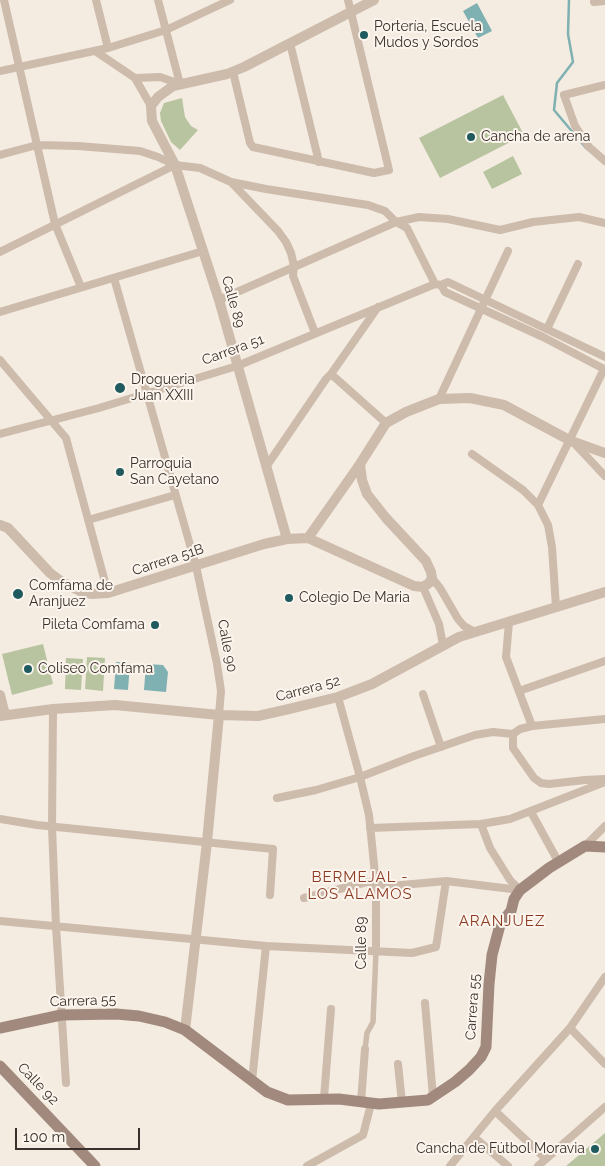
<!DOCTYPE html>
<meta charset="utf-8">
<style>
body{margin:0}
#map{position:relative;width:605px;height:1166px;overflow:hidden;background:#f4ebe1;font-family:Raleway,sans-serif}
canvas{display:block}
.scale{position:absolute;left:15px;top:1128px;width:125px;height:22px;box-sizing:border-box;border:2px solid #3b302b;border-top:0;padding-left:6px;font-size:15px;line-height:18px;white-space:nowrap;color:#3b302b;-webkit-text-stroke:4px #fbf5ee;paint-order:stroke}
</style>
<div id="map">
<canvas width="605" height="1166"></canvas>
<div class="scale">100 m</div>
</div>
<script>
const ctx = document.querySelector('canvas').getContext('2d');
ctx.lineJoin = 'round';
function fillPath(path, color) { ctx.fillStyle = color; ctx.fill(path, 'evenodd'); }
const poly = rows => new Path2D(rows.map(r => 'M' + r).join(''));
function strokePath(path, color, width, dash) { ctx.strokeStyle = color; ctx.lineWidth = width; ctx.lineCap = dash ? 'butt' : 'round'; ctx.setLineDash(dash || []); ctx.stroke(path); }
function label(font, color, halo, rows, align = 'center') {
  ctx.font = font + ' Raleway,sans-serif'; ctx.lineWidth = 4; ctx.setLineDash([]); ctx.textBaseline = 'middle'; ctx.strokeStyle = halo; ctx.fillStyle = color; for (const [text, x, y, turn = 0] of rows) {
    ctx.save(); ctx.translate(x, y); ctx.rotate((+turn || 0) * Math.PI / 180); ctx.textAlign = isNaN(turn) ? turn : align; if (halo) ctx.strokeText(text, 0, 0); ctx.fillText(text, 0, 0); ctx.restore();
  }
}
const green = poly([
 [503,95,524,135,440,178,419,138],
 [182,98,185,117,191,126,198,130,180,150,171,142,161,121,160,113,164,103],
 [513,156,522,174,492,189,483,172],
 [43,644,53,684,12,695,2,654],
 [87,657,105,658,103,691,85,689],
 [66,658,83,659,81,690,65,689],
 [605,1133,605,1166,566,1166]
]);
const water = poly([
 [477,3,492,31,478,38,463,11],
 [116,662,130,663,128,690,114,689],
 [146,664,163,665,168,672,166,692,144,690]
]);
const stream = poly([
 [569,0,568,34,573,62,557,83,554,110,586,148]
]);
const pedestrian = poly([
 [365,1049,367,1033,373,1022,376,952]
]);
const minor = poly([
 [4,0,55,224,81,287],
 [96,0,108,48],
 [158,0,180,84],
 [594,2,605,1],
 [290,43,319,162],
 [95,51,135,78,151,106],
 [0,71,108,48,166,30,230,0],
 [233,72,250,143,253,147,374,173,389,170,348,0],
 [135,78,160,77,180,84],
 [605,85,564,95,575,126,589,147,605,161],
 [0,155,37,145,78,146,140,151,158,157,175,165],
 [231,182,278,231,286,242,291,253,294,266,293,276,315,333],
 [0,252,175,165,200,168,231,182,266,189,368,205,385,211,396,222,419,217,448,219,500,230,533,222,579,217,605,223],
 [114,278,196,566,217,664,221,691,219,715],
 [441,285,445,292,543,337,604,369,538,505],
 [219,300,396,222,407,228,435,284],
 [0,312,203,251],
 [547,329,578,264],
 [0,360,66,438,108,593],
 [331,374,386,423],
 [439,399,508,251],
 [0,434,99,408,237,366,435,284,441,285,448,282,605,357],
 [574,443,605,476],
 [472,454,523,490,538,505,548,525,552,547,556,607],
 [266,467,326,379,331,374,378,307],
 [88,520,175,495],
 [432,578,440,588,458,619,464,626,475,632],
 [423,587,439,624,443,645],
 [509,622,506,657,532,726],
 [519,691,605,661],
 [423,694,441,747],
 [338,697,360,777,369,815,376,884,376,952],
 [53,709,52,827,56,926,66,1083],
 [513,734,513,748,534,778,541,783,549,784,585,780,605,779],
 [277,798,316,790,360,777,414,756,475,735,493,732,513,734,520,729,532,726,605,719],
 [531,812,559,863],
 [0,819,37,825,273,849,270,895],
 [481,824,490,848,510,880,520,890],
 [370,828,481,824,510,819,605,782],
 [585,846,605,826],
 [304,898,367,882,391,886,446,881,520,890],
 [0,921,266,946,412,953,436,947,446,881],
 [425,1003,433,1097],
 [570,1028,605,1064],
 [398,1064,402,1103],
 [252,1081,266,946],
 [324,1098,331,1009],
 [361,1102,365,1049],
 [495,1111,546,1159],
 [474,1137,508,1166],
 [307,1166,363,1135,371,1104],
 [450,1166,495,1111,570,1028,605,977],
 [538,1166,605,1107]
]);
const tertiary = poly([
 [0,525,8,528,50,573,62,582,80,591,91,594,108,593,264,544,287,539,308,538,414,586,423,587,429,583,432,578,431,572,426,561,386,518,367,494,362,480,360,464],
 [308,538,360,464,386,423,406,412,439,399,470,398,504,405,571,441,605,453],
 [287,539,219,300,175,165,152,121,151,106,158,97,173,86,227,74,244,67,374,0],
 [0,695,5,715],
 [0,716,53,709,115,705,219,715,258,716,289,709,338,697,372,684,459,637,605,592],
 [185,1030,207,842,219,715]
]);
const secondary = poly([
 [0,1028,61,1015,116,1014,139,1016,165,1022,185,1030,267,1092,288,1100,339,1099,379,1104,428,1100,455,1082,469,1070,481,1057,486,1047,489,984,492,955,500,925,511,911,514,899,520,890,549,868,585,846,605,847],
 [0,1066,95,1166]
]);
const markers = [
 [364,35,5,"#1f5a5e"],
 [471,137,5,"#1f5a5e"],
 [120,388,6,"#1f5a5e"],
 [120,472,5,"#1f5a5e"],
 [18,594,6,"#1f5a5e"],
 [289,598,5,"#1f5a5e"],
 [155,625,5,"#1f5a5e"],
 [28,669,5,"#1f5a5e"],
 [595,1149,5,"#1f5a5e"]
];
const poiNames = [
 ["Portería, Escuela",374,27],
 ["Mudos y Sordos",374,43],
 ["Cancha de arena",481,137],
 ["Drogueria",131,380],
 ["Juan XXIII",131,396],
 ["Parroquia",130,464],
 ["San Cayetano",130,480],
 ["Comfama de",29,586],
 ["Aranjuez",29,602],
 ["Colegio De Maria",299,598],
 ["Pileta Comfama",145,625,"right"],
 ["Coliseo Comfama",38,669],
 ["Cancha de Fútbol Moravia",585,1149,"right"]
];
const streetNames = [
 ["Calle 89",233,302,74],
 ["Carrera 51",233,350,-20],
 ["Carrera 51B",168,560,-18],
 ["Calle 90",227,646,79],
 ["Carrera 52",308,689,-15],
 ["Calle 89",362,943,-90],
 ["Carrera 55",83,1001,-2],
 ["Carrera 55",473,1007,-86],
 ["Calle 92",38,1084,46]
];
const neighbourhoodNames = [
 ["BERMEJAL -",360,877],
 ["LOS ALAMOS",360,894],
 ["ARANJUEZ",502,921]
];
fillPath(green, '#b8c4a0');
fillPath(water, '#7fb0b2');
strokePath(stream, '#7fb0b2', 2.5);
strokePath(pedestrian, '#cdbbac', 5.5);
strokePath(minor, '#cdbbac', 8);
strokePath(tertiary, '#cdbbac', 10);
strokePath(secondary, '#a18a7d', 11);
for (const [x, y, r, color] of markers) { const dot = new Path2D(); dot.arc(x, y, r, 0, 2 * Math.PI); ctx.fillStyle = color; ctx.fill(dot); strokePath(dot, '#fbf5ee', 2); }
label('14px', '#3b302b', '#fbf5ee', poiNames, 'left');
label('14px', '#3b302b', '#fbf5ee', streetNames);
ctx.letterSpacing = '1px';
label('15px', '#8c3b22', '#fbf5ee', neighbourhoodNames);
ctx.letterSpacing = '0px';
</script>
